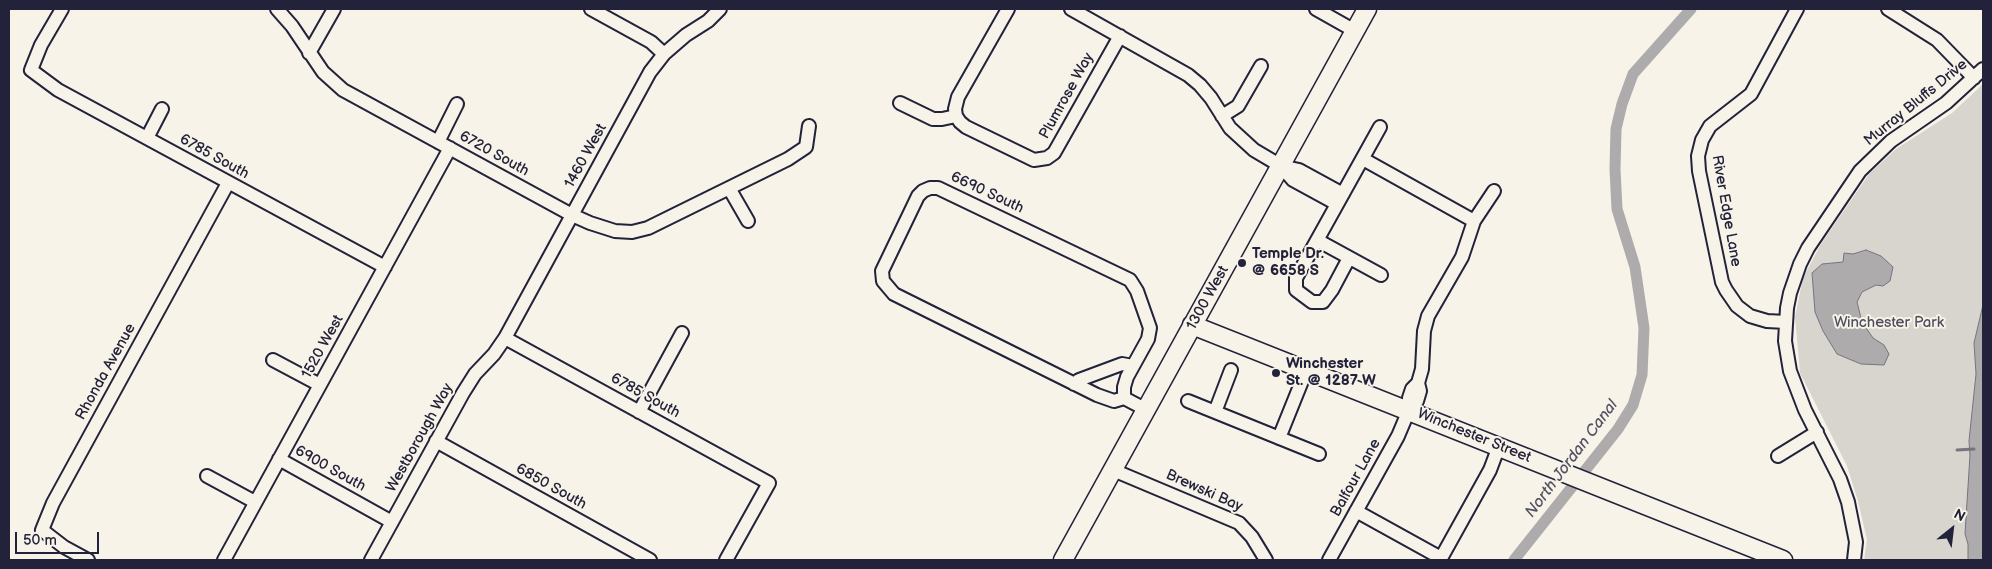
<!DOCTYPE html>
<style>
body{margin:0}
#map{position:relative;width:1992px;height:569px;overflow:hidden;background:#f7f3e8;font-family:"Balsamiq Sans",sans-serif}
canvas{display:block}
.frame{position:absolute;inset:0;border:10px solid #22223b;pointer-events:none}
.north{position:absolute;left:1927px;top:504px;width:50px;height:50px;-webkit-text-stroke:4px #f7f3e8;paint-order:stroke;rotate:29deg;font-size:14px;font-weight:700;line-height:20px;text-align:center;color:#22223b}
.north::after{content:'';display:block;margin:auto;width:18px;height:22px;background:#22223b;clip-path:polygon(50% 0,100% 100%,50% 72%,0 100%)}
.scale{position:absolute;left:15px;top:532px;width:84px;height:22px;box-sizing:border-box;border:2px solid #22223b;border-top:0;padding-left:6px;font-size:15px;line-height:18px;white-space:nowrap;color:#22223b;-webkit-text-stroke:4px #f7f3e8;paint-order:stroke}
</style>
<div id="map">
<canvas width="1992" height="569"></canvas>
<div class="frame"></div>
<div class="north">N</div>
<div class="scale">50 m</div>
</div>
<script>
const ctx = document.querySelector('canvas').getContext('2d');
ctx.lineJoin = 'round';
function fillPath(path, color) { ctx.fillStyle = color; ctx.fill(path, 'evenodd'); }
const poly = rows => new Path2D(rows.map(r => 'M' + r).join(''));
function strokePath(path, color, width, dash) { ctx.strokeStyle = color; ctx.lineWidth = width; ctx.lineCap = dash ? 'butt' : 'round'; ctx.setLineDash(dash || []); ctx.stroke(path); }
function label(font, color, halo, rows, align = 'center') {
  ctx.font = font + ' "Balsamiq Sans",sans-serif'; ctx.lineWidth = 4; ctx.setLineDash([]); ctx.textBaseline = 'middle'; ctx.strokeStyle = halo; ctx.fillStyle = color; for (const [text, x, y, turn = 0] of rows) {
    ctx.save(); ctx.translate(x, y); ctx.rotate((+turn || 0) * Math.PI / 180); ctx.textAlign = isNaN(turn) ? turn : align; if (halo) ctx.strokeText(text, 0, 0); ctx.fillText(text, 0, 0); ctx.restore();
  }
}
const green = poly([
 [1983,84,1983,387,1980,560,1864,560,1867,540,1858,501,1847,466,1800,373,1795,317,1803,278,1821,244,1869,174,1896,149,1952,113]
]);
const water = poly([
 [1866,250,1881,256,1893,267,1890,281,1883,286,1876,285,1862,292,1857,302,1862,322,1873,338,1884,345,1889,354,1884,365,1861,364,1837,354,1823,331,1815,312,1812,273,1822,264,1843,262,1844,253,1853,254,1866,250],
 [1983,305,1983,560,1968,560,1968,544,1965,534,1970,455,1969,441,1976,374,1974,343,1983,305]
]);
const stream = poly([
 [1957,450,1974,449]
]);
const canal = poly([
 [1514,560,1618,429,1633,405,1642,375,1644,328,1635,267,1617,209,1615,169,1616,129,1622,104,1633,74,1691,9]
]);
const street = poly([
 [62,9,41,45,31,70,58,90,385,267],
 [277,9,292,26,323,72,343,90,572,215,590,223,615,231,632,232,648,228,788,159,806,147,809,126],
 [591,9,651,42,664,54],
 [1008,9,958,97,955,109,956,116,960,122,966,127,1034,160,1047,158,1054,153,1058,146,1120,36],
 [1071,9,1188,75,1200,85,1211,98,1230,128,1254,150,1281,166,1299,170,1343,194],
 [1316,9,1355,31],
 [1888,9,1937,40,1974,78],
 [309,53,334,9],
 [900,103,933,119,942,119,956,116],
 [1222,116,1238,106,1261,66],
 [147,138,162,109],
 [438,142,457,104],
 [1363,159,1474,221],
 [1281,166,1293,180,1337,204],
 [729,188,748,221],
 [1317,240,1381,275],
 [1349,258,1332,290,1323,302,1312,302,1296,290,1296,278,1380,127],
 [1786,322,1767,321,1750,316,1737,306,1726,290,1722,282,1699,171,1698,156,1702,140,1710,126,1751,94,1797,9],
 [505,338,769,483,726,560],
 [273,360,320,385],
 [1074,384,1079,380,1122,364,1133,366],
 [1124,398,1114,401,1097,395,894,294,883,281,882,271,918,196,923,191,930,188,938,188,1130,280,1137,291,1150,328,1148,339,1127,377,1124,387,1124,398,1145,409],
 [1188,401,1319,454],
 [1409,410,1409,398,1412,389,1418,383,1422,369,1424,331,1428,316,1462,257,1474,221,1494,191],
 [639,412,682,333],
 [1215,412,1231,370],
 [1279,438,1306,371],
 [436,441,650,560],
 [1778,456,1817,432],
 [279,459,392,522],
 [1113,470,1239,523,1252,537,1266,560],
 [207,476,255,502],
 [1356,511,1441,558],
 [88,560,64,547,42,530,53,503,228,183],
 [224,560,450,148],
 [371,560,463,393,475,374,494,354,505,338,650,72,664,54,686,35,708,21,720,9],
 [1329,560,1398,436,1409,410,1417,401,1420,391,1418,383],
 [1440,560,1490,470,1499,446],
 [1854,560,1856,542,1848,502,1840,479,1805,410,1790,371,1785,341,1787,308,1790,293,1800,264,1808,248,1860,171,1891,141,1946,103,1983,69]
]);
const secondary = poly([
 [1192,325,1783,560],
 [1063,560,1367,9]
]);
const markers = [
 [1242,263,5,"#22223b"],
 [1276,373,5,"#22223b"]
];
const streetNames = [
 ["Plumrose Way",1067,96,-61],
 ["Murray Bluffs Drive",1916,103,-39],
 ["6720 South",494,154,29],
 ["1460 West",586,156,-61],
 ["6785 South",214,157,29],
 ["6690 South",987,193,25],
 ["River Edge Lane",1726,211,80],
 ["1300 West",1208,298,-61],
 ["1520 West",323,347,-61],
 ["Rhonda Avenue",106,372,-61],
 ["6785 South",645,396,29],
 ["Winchester Street",1474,436,22],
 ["Westborough Way",420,438,-61],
 ["6900 South",330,469,29],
 ["Balfour Lane",1356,478,-61],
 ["6850 South",551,487,29],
 ["Brewski Bay",1204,491,24]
];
const poiNames = [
 ["Temple Dr.",1252,254],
 ["@ 6658 S",1252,271],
 ["Winchester",1286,364],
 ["St. @ 1287 W",1286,381]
];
const parkNames = [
 ["Winchester Park",1889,323]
];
const waterNames = [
 ["North Jordan Canal",1572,459,-53]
];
fillPath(green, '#d8d5cf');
fillPath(water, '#aeabad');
strokePath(water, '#76747f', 1);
strokePath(stream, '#76747f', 3);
strokePath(canal, '#aeabad', 11);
strokePath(street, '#22223b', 16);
strokePath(secondary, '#22223b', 21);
strokePath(street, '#f7f3e8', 12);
strokePath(secondary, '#f7f3e8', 18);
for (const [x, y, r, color] of markers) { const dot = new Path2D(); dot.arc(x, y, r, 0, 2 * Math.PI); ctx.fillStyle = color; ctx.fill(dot); strokePath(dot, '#f7f3e8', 2); }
label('15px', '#22223b', '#f7f3e8', streetNames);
label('bold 15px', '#22223b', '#f7f3e8', poiNames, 'left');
label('15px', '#504f60', '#f7f3e8', parkNames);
label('italic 16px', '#535263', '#f7f3e8', waterNames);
</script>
